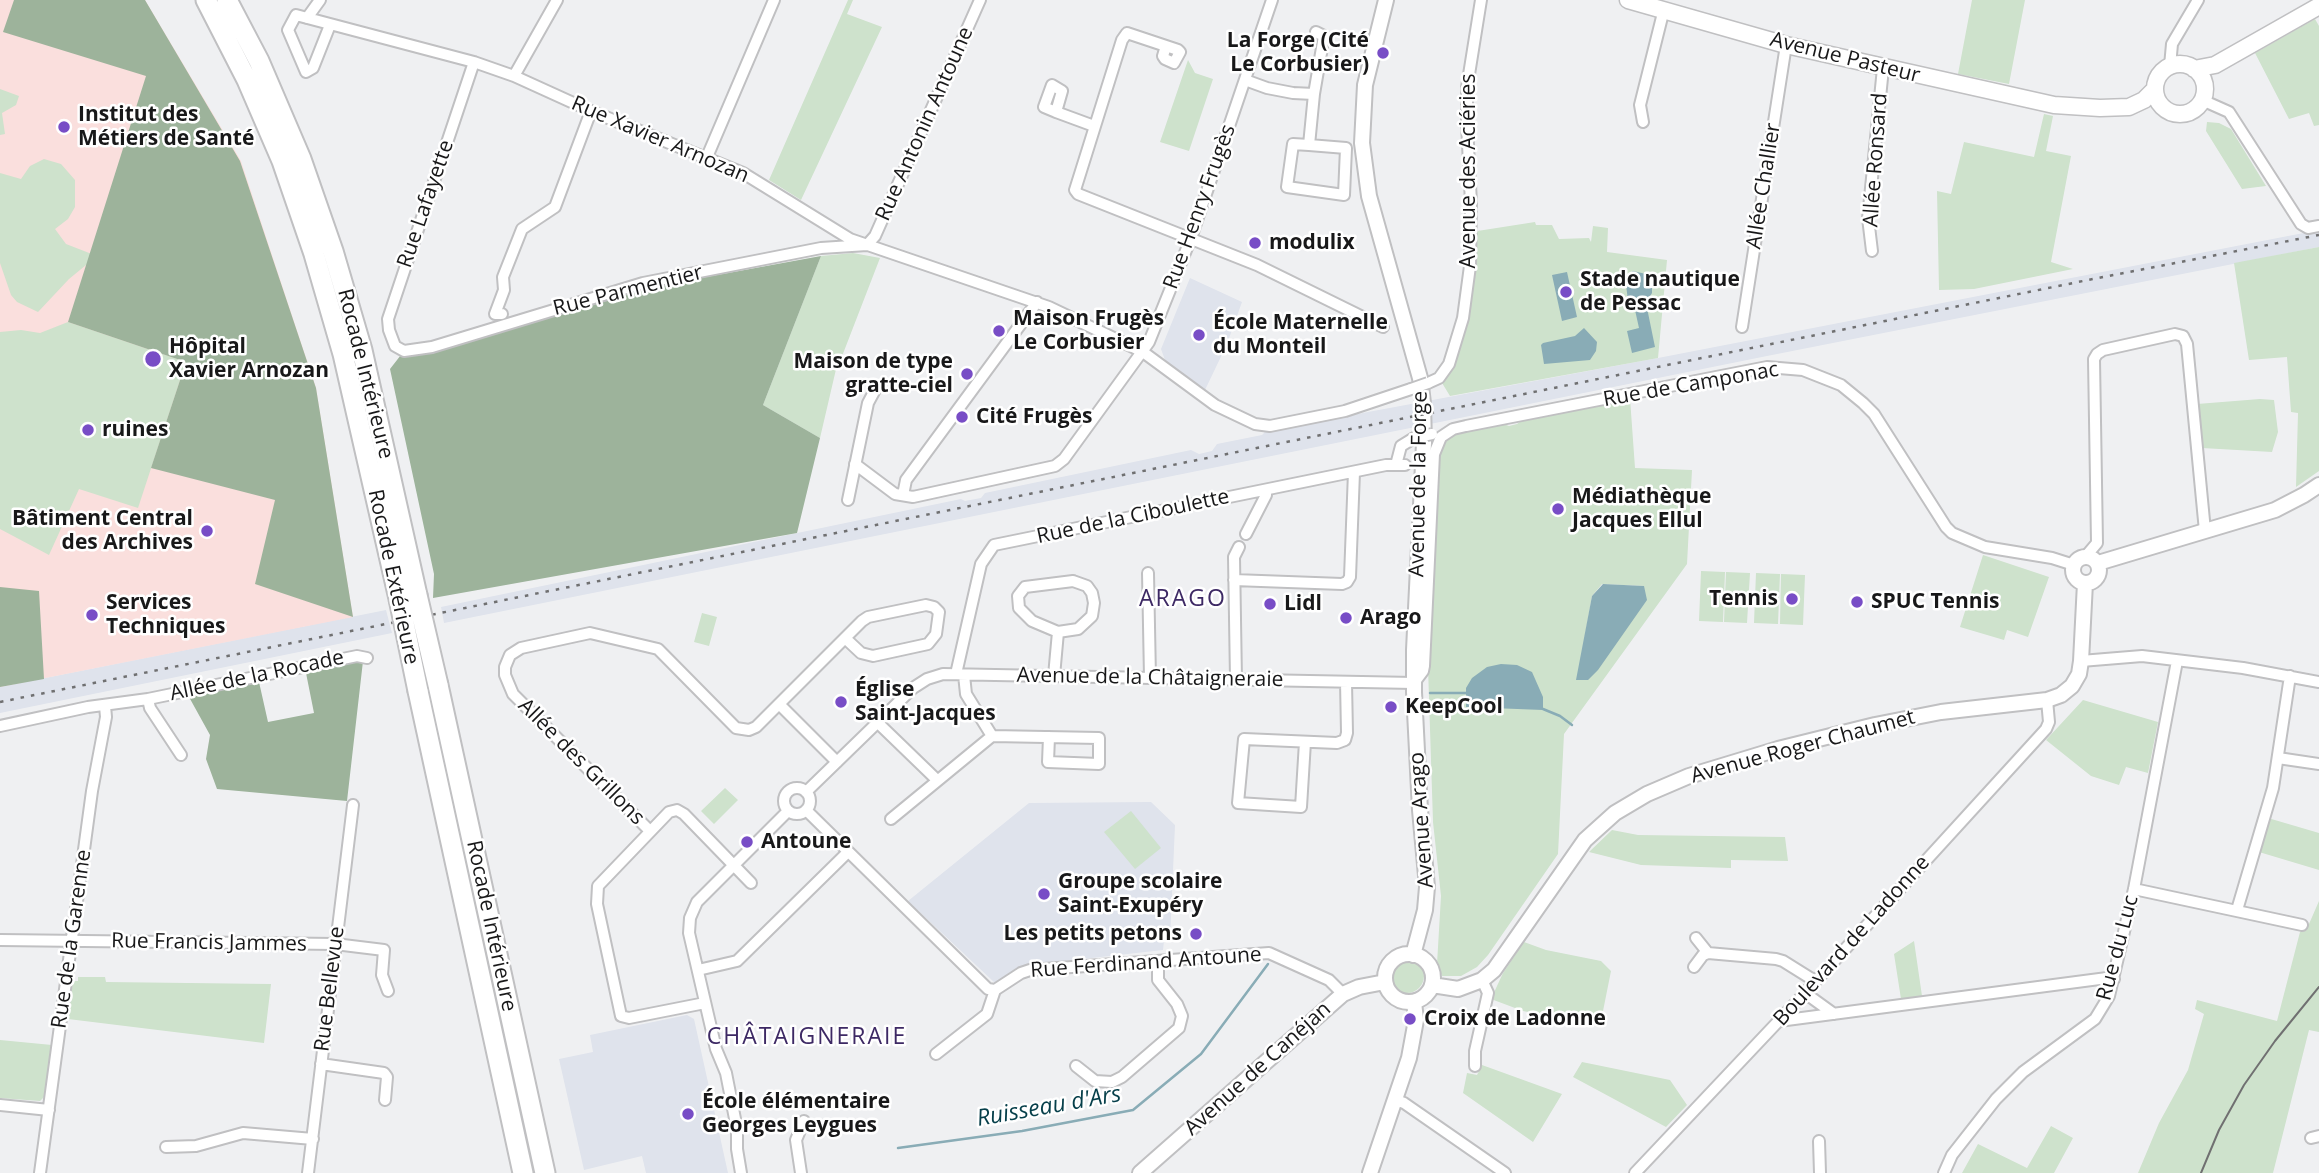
<!DOCTYPE html>
<meta charset="utf-8">
<style>
body{margin:0}
canvas{display:block;background:#eff0f2}
</style>
<canvas width="2319" height="1173"></canvas>
<script>
const ctx = document.querySelector('canvas').getContext('2d');
ctx.lineJoin = 'round';
function fillPath(path, color) { ctx.fillStyle = color; ctx.fill(path, 'evenodd'); }
const poly = rows => new Path2D(rows.map(r => 'M' + r).join(''));
function strokePath(path, color, width, dash) { ctx.strokeStyle = color; ctx.lineWidth = width; ctx.lineCap = dash ? 'butt' : 'round'; ctx.setLineDash(dash || []); ctx.stroke(path); }
function label(font, color, halo, rows, align = 'center') {
  ctx.font = font + ' "Open Sans",sans-serif'; ctx.lineWidth = 5; ctx.setLineDash([]); ctx.textBaseline = 'middle'; ctx.strokeStyle = halo; ctx.fillStyle = color; for (const [text, x, y, turn = 0] of rows) {
    ctx.save(); ctx.translate(x, y); ctx.rotate((+turn || 0) * Math.PI / 180); ctx.textAlign = isNaN(turn) ? turn : align; if (halo) ctx.strokeText(text, 0, 0); ctx.fillText(text, 0, 0); ctx.restore();
  }
}
const built = poly([
 [2319,230,2319,247,1767,356,444,623,441,607,961,499,965,501,981,498,985,493,1191,450,1199,454,1212,451,1217,444,1262,435,1266,431,1658,358],
 [1190,278,1242,302,1227,344,1205,390,1165,360,1161,349],
 [386,610,392,633,0,713,0,687],
 [1151,802,1175,825,1170,940,1164,941,1163,950,1020,966,995,983,908,901,1029,803],
 [687,1015,694,1019,728,1173,646,1173,642,1156,584,1170,559,1059,593,1052,590,1035]
]);
const medical = poly([
 [0,0,145,0,228,139,241,161,316,388,353,617,0,687]
]);
const green = poly([
 [848,0,853,0,847,14,882,27,801,200,769,180],
 [1972,0,2025,0,2009,84,1958,74],
 [2315,19,2319,26,2319,125,2314,126,2309,113,2289,119,2255,53],
 [1188,60,1195,73,1213,79,1189,151,1160,142],
 [0,89,19,96,16,105,2,113,5,134,0,135],
 [2044,114,2053,116,2046,151,2071,156,2051,262,2073,269,1974,289,1939,290,1937,191,1951,194,1964,142,2034,157],
 [2207,122,2219,123,2231,129,2266,186,2242,189,2206,131],
 [44,159,61,164,75,180,75,207,68,219,55,229,66,244,97,256,69,279,38,312,17,302,11,295,0,263,0,173,21,179,30,166],
 [1535,222,1536,225,1552,225,1559,239,1589,238,1591,242,1593,226,1608,228,1607,252,1667,260,1658,358,1450,396,1439,378,1463,318,1471,232],
 [2319,247,2319,471,2296,487,2298,413,2291,412,2287,357,2249,360,2234,263],
 [853,253,880,258,839,364,837,365,820,438,763,405,821,256],
 [68,322,186,362,138,508,79,489,49,555,0,529,0,332,21,330,40,333],
 [1630,398,1635,468,1692,470,1687,564,1564,734,1558,854,1488,955,1477,967,1461,976,1442,976,1437,964,1441,896,1433,822,1428,667,1439,451,1446,440,1462,431,1501,423,1509,426,1517,424,1525,418,1580,410],
 [1602,584,1644,586,1577,680,1592,596],
 [2260,399,2274,400,2278,432,2272,452,2202,448,2197,404],
 [1983,555,2049,577,2028,637,2007,630,2004,640,1960,627],
 [1701,571,1725,572,1723,622,1699,621],
 [1726,572,1750,573,1747,623,1724,622],
 [1756,573,1780,574,1778,624,1754,623],
 [1781,574,1805,575,1803,625,1780,624],
 [702,613,717,617,709,646,694,642],
 [2083,700,2158,722,2148,773,2126,767,2119,785,2091,776,2046,740],
 [725,788,738,800,714,824,701,811],
 [1131,811,1161,848,1135,869,1104,832],
 [2268,818,2319,833,2319,870,2259,852],
 [1612,830,1638,835,1785,837,1788,861,1731,860,1731,868,1641,865,1589,852],
 [2319,901,2319,1032,2309,1030,2273,1173,2138,1173,2159,1123,2188,1070,2204,1014,2195,1009,2197,1000,2277,1021,2300,932,2309,924],
 [1914,941,1922,996,1901,999,1894,954],
 [1524,942,1546,950,1601,961,1611,971,1600,1026,1523,1011,1491,999,1503,973],
 '1390 976a17 17 0 1 1 34 0a17 17 0 1 1-34 0Z',
 [78,977,105,977,106,982,271,984,264,1043,68,1019,73,981,78,981],
 [0,1040,52,1045,45,1096,40,1101,0,1098],
 [1582,1062,1670,1080,1687,1105,1666,1127,1573,1077],
 [1482,1065,1562,1094,1533,1142,1463,1093,1467,1073,1477,1075],
 [2051,1126,2073,1138,2054,1173,1962,1173,1978,1144,2027,1168]
]);
const forest = poly([
 [14,0,145,0,240,161,316,388,353,617,255,584,275,500,151,468,186,362,68,322,146,76,3,32],
 [821,256,763,405,820,438,797,533,433,598,434,574,390,369,404,351,646,288],
 [0,587,39,591,44,679,0,687],
 [363,661,347,801,217,789,206,759,210,735,189,697,259,682,268,722,314,713,306,673]
]);
const water = poly([
 [1633,271,1646,274,1652,284,1652,293,1646,303,1655,347,1632,353,1627,331,1639,328,1635,310,1629,308,1626,285,1623,281,1625,276],
 [1567,272,1577,317,1562,321,1552,275],
 [1584,328,1597,342,1596,351,1590,360,1544,364,1541,345,1543,343,1575,336],
 [1603,584,1644,586,1647,600,1598,670,1588,680,1576,680,1592,596],
 [1501,664,1517,665,1532,672,1543,697,1543,710,1466,707,1466,688,1472,678,1487,667]
]);
const stream = poly([
 [1430,693,1469,693],
 [1543,709,1560,716,1572,725],
 [898,1148,1022,1131,1133,1110,1201,1054,1268,964]
]);
const street = poly([
 [307,18,320,0],
 [330,25,313,68,306,72,288,30,296,15,474,62,514,76,591,111,743,173,850,239,1049,307,1143,352,1215,405,1255,424,1270,426,1345,411,1411,389],
 [1166,46,1163,56,1165,59,1174,63,1180,52,1178,50,1127,33,1122,40,1075,190,1078,194,1257,265,1383,327],
 [474,62,388,319,389,330,395,346,404,351,432,347,643,283,821,248,867,245,875,236,980,0],
 [2170,66,2172,44,2198,0],
 [514,76,557,0],
 [1245,80,1267,88,1293,93,1314,94],
 [2202,100,2229,112,2301,224,2308,228,2319,226],
 [1056,112,1044,107,1052,85,1062,91,1056,112,1094,126],
 [1643,122,1640,105,1664,9],
 [1309,145,1293,144,1287,187,1344,195,1346,148,1309,145,1314,94,1324,36,1316,32],
 [707,157,774,0],
 [1872,251,1868,218,1883,68],
 [502,314,495,314,504,290,503,277,522,229,555,207,591,111],
 [1742,327,1786,45],
 [1428,383,1439,378,1449,364,1463,318,1470,266,1471,203,1467,125,1467,87,1481,0],
 [1441,437,1453,429,1466,426,1767,367,1803,370,1841,385,1863,403,1874,414,1946,527,1952,533,1985,547,2052,558,2074,565],
 [855,464,895,494,913,497,1055,466,1064,459,1149,342,1191,238,1272,0],
 [1396,465,1401,446,1414,438],
 [903,495,906,480,1037,302],
 [848,500,868,403,875,390],
 [1246,534,1266,495,1266,490],
 [2086,556,2097,543,2094,359,2097,354,2103,350,2175,334,2183,336,2187,344,2205,531],
 [1148,573,1150,678],
 [1234,580,1342,584,1347,582,1350,577,1354,472],
 [1073,581,1087,586,1092,593,1094,603,1092,616,1078,629,1058,632,1032,621,1019,608,1018,596,1025,587,1073,581],
 [2081,661,2142,656,2243,668,2319,682],
 [956,674,981,564,994,545,1386,465,1405,465],
 [1054,676,1058,632],
 [1236,680,1234,557,1239,547],
 [148,699,150,708,181,755],
 [779,704,837,762],
 [877,722,937,780],
 [0,726,88,707,148,699,357,656,367,658],
 [992,736,1099,738,1099,764,1048,762,1049,737],
 [1305,742,1301,807,1238,803,1244,739,1337,743,1345,740,1347,733,1346,682],
 [2278,758,2319,764],
 '784 801a13 13 0 1 1 26 0a13 13 0 1 1-26 0Z',
 [806,792,913,688,927,679,943,674,1414,683,1423,671,1424,666,1434,454,1441,437],
 [806,810,988,989,995,990,1021,973,1030,970,1269,953,1329,980,1343,994],
 [891,819,992,736,966,694,964,675],
 [650,831,513,694,505,675,505,667,510,655,521,648,590,633,658,649,736,728,749,730,756,727,862,621,868,617,926,605,934,607,939,612,936,634,928,644,873,656,861,653,845,638],
 [2134,889,2302,925],
 [2237,910,2273,788,2290,676],
 [1696,938,1708,953,1776,959,1783,961,1815,981],
 [0,940,335,944,384,950,382,975,388,991],
 [1694,967,1703,955,1708,953],
 [698,970,737,961,848,852],
 [1805,993,1834,1014],
 [705,1003,629,1018,621,1016,597,904,598,886,669,812,677,810,684,814,751,883],
 [1779,1021,2107,978,2114,979],
 [936,1054,987,1014,995,990],
 [321,1064,384,1073,387,1077,385,1100],
 [1076,1066,1095,1081,1112,1082,1122,1077,1179,1028,1182,1016,1177,1004,1158,980,1158,962],
 [1475,1066,1475,1051,1488,993,1482,980],
 [1396,1100,1404,1103,1505,1173],
 [0,1105,49,1110],
 [2311,1138,2319,1136],
 [1819,1141,1820,1173],
 [166,1147,196,1146,243,1133,313,1139],
 [40,1173,92,791,106,717,105,706],
 [308,1173,353,805],
 [741,1173,737,1149,737,1129,726,1073,716,1049,689,933,690,918,697,902,788,811],
 [801,1173,796,1140,804,1121],
 [1635,1173,1805,993,2046,729,2049,722,2047,700],
 [1944,1173,1952,1155,1996,1099,2023,1072,2095,1019,2109,996,2134,889,2177,661]
]);
const secondary = poly([
 [1386,0,1365,85,1362,143,1369,196,1420,378,1423,403,1424,443,1414,650,1414,692,1420,810,1427,887,1425,910,1413,955],
 '2073 570a13 13 0 1 1 26 0a13 13 0 1 1-26 0Z',
 [2098,563,2275,510,2304,495,2319,485],
 '1385 978a24 24 0 1 1 48 0a24 24 0 1 1-48 0Z',
 [1432,985,1458,989,1482,980,1494,970,1585,840,1615,813,1647,794,1689,776,1778,749,1875,725,1941,712,2047,700,2061,695,2072,686,2079,674,2081,661,2085,583],
 [1140,1173,1343,994,1359,987,1385,982],
 [1370,1173,1409,1058,1416,1020,1414,1002]
]);
const primary = poly([
 [1628,0,1786,45,2054,105,2100,108,2129,107,2144,100,2155,89],
 '2155 89a25 25 0 1 1 50 0a25 25 0 1 1-50 0Z',
 [2194,69,2215,65,2319,6]
]);
const highway = poly([
 [206,0,247,80,282,161,314,254,343,354,399,599],
 [227,0,259,61,301,159,333,251,362,350,417,595],
 [438,685,545,1173],
 [418,691,523,1173]
]);
const tram = poly([
 [2201,1173,2219,1130,2244,1085,2275,1041,2319,987]
]);
const rail = poly([
 [0,702,2088,280,2319,235]
]);
const streetBridge = poly([
 [1411,389,1428,383],
 [1414,438,1432,434]
]);
const highwayBridge = poly([
 [417,595,438,685],
 [399,599,418,691]
]);
const markers = [
 [1383,53,7,"#784dc6"],
 [64,127,7,"#784dc6"],
 [1255,243,7,"#784dc6"],
 [1566,292,7,"#784dc6"],
 [999,331,7,"#784dc6"],
 [1199,335,7,"#784dc6"],
 [153,359,9,"#784dc6"],
 [967,374,7,"#784dc6"],
 [962,417,7,"#784dc6"],
 [88,430,7,"#784dc6"],
 [1558,509,7,"#784dc6"],
 [207,531,7,"#784dc6"],
 [1792,599,7,"#784dc6"],
 [1857,602,7,"#784dc6"],
 [1270,604,7,"#784dc6"],
 [92,615,7,"#784dc6"],
 [1346,618,7,"#784dc6"],
 [841,702,7,"#784dc6"],
 [1391,707,7,"#784dc6"],
 [747,842,7,"#784dc6"],
 [1044,894,7,"#784dc6"],
 [1196,934,7,"#784dc6"],
 [1410,1019,7,"#784dc6"],
 [688,1114,7,"#784dc6"]
];
const poiNames = [
 ["La Forge (Cité",1369,41,"right"],
 ["Le Corbusier)",1369,65,"right"],
 ["Institut des",78,115],
 ["Métiers de Santé",78,139],
 ["modulix",1269,243],
 ["Stade nautique",1580,280],
 ["de Pessac",1580,304],
 ["Maison Frugès",1013,319],
 ["Le Corbusier",1013,343],
 ["École Maternelle",1213,323],
 ["du Monteil",1213,347],
 ["Hôpital",169,347],
 ["Xavier Arnozan",169,371],
 ["Maison de type",953,362,"right"],
 ["gratte-ciel",953,386,"right"],
 ["Cité Frugès",976,417],
 ["ruines",102,430],
 ["Médiathèque",1572,497],
 ["Jacques Ellul",1572,521],
 ["Bâtiment Central",193,519,"right"],
 ["des Archives",193,543,"right"],
 ["Tennis",1778,599,"right"],
 ["SPUC Tennis",1871,602],
 ["Services",106,603],
 ["Techniques",106,627],
 ["Lidl",1284,604],
 ["Arago",1360,618],
 ["Église",855,690],
 ["Saint-Jacques",855,714],
 ["KeepCool",1405,707],
 ["Antoune",761,842],
 ["Groupe scolaire",1058,882],
 ["Saint-Exupéry",1058,906],
 ["Les petits petons",1182,934,"right"],
 ["Croix de Ladonne",1424,1019],
 ["École élémentaire",702,1102],
 ["Georges Leygues",702,1126]
];
const streetNames = [
 ["Avenue Pasteur",1845,58,14],
 ["Rue Antonin Antoune",925,124,-66],
 ["Rue Xavier Arnozan",660,140,23],
 ["Allée Ronsard",1876,160,-86],
 ["Avenue des Aciéries",1469,171,-90],
 ["Allée Challier",1764,186,-81],
 ["Rue Lafayette",426,204,-71],
 ["Rue Henry Frugès",1200,207,-70],
 ["Rue Parmentier",628,291,-14],
 ["Rocade Intérieure",365,374,76],
 ["Rue de Camponac",1691,385,-10],
 ["Avenue de la Forge",1419,484,-89],
 ["Rue de la Ciboulette",1133,517,-12],
 ["Rocade Extérieure",393,577,78],
 ["Allée de la Rocade",257,676,-12],
 ["Avenue de la Châtaigneraie",1150,678,1],
 ["Avenue Roger Chaumet",1803,747,-15],
 ["Allée des Grillons",581,762,45],
 ["Avenue Arago",1422,820,-94],
 ["Rocade Intérieure",491,926,78],
 ["Rue de la Garenne",72,939,-82],
 ["Boulevard de Ladonne",1852,941,-48],
 ["Rue Francis Jammes",209,943,1],
 ["Rue du Luc",2118,948,-75],
 ["Rue Ferdinand Antoune",1146,963,-4],
 ["Rue Bellevue",330,989,-83],
 ["Avenue de Canéjan",1258,1069,-42]
];
const neighbourhoodNames = [
 ["ARAGO",1183,599],
 ["CHÂTAIGNERAIE",807,1037]
];
const waterNames = [
 ["Ruisseau d'Ars",1049,1107,-10]
];
fillPath(built, '#dfe3ec');
fillPath(medical, '#fadfdd');
fillPath(green, '#cee2cc');
fillPath(forest, '#9db39b');
fillPath(water, '#89acb6');
strokePath(stream, '#89acb6', 2.5);
strokePath(street, '#c0c0c2', 14);
strokePath(secondary, '#c0c0c2', 18);
strokePath(primary, '#c0c0c2', 19);
strokePath(highway, '#c0c0c2', 23);
strokePath(street, '#fff', 10);
strokePath(secondary, '#fff', 14);
strokePath(primary, '#fff', 16);
strokePath(highway, '#fff', 19);
strokePath(tram, '#707071', 2);
strokePath(rail, '#707071', 2.5, [3.5, 7]);
strokePath(streetBridge, '#c0c0c2', 14, []);
strokePath(highwayBridge, '#c0c0c2', 23, []);
strokePath(streetBridge, '#fff', 10);
strokePath(highwayBridge, '#fff', 19);
for (const [x, y, r, color] of markers) { const dot = new Path2D(); dot.arc(x, y, r, 0, 2 * Math.PI); ctx.fillStyle = color; ctx.fill(dot); strokePath(dot, '#fff', 2.5); }
label('bold 21px', '#181819', '#fff', poiNames, 'left');
label('21px', '#181819', '#fff', streetNames);
ctx.letterSpacing = '2px';
label('23px', '#3d2964', '#fff', neighbourhoodNames);
ctx.letterSpacing = '0px';
label('italic 23px', '#063f4a', '#fff', waterNames);
</script>
